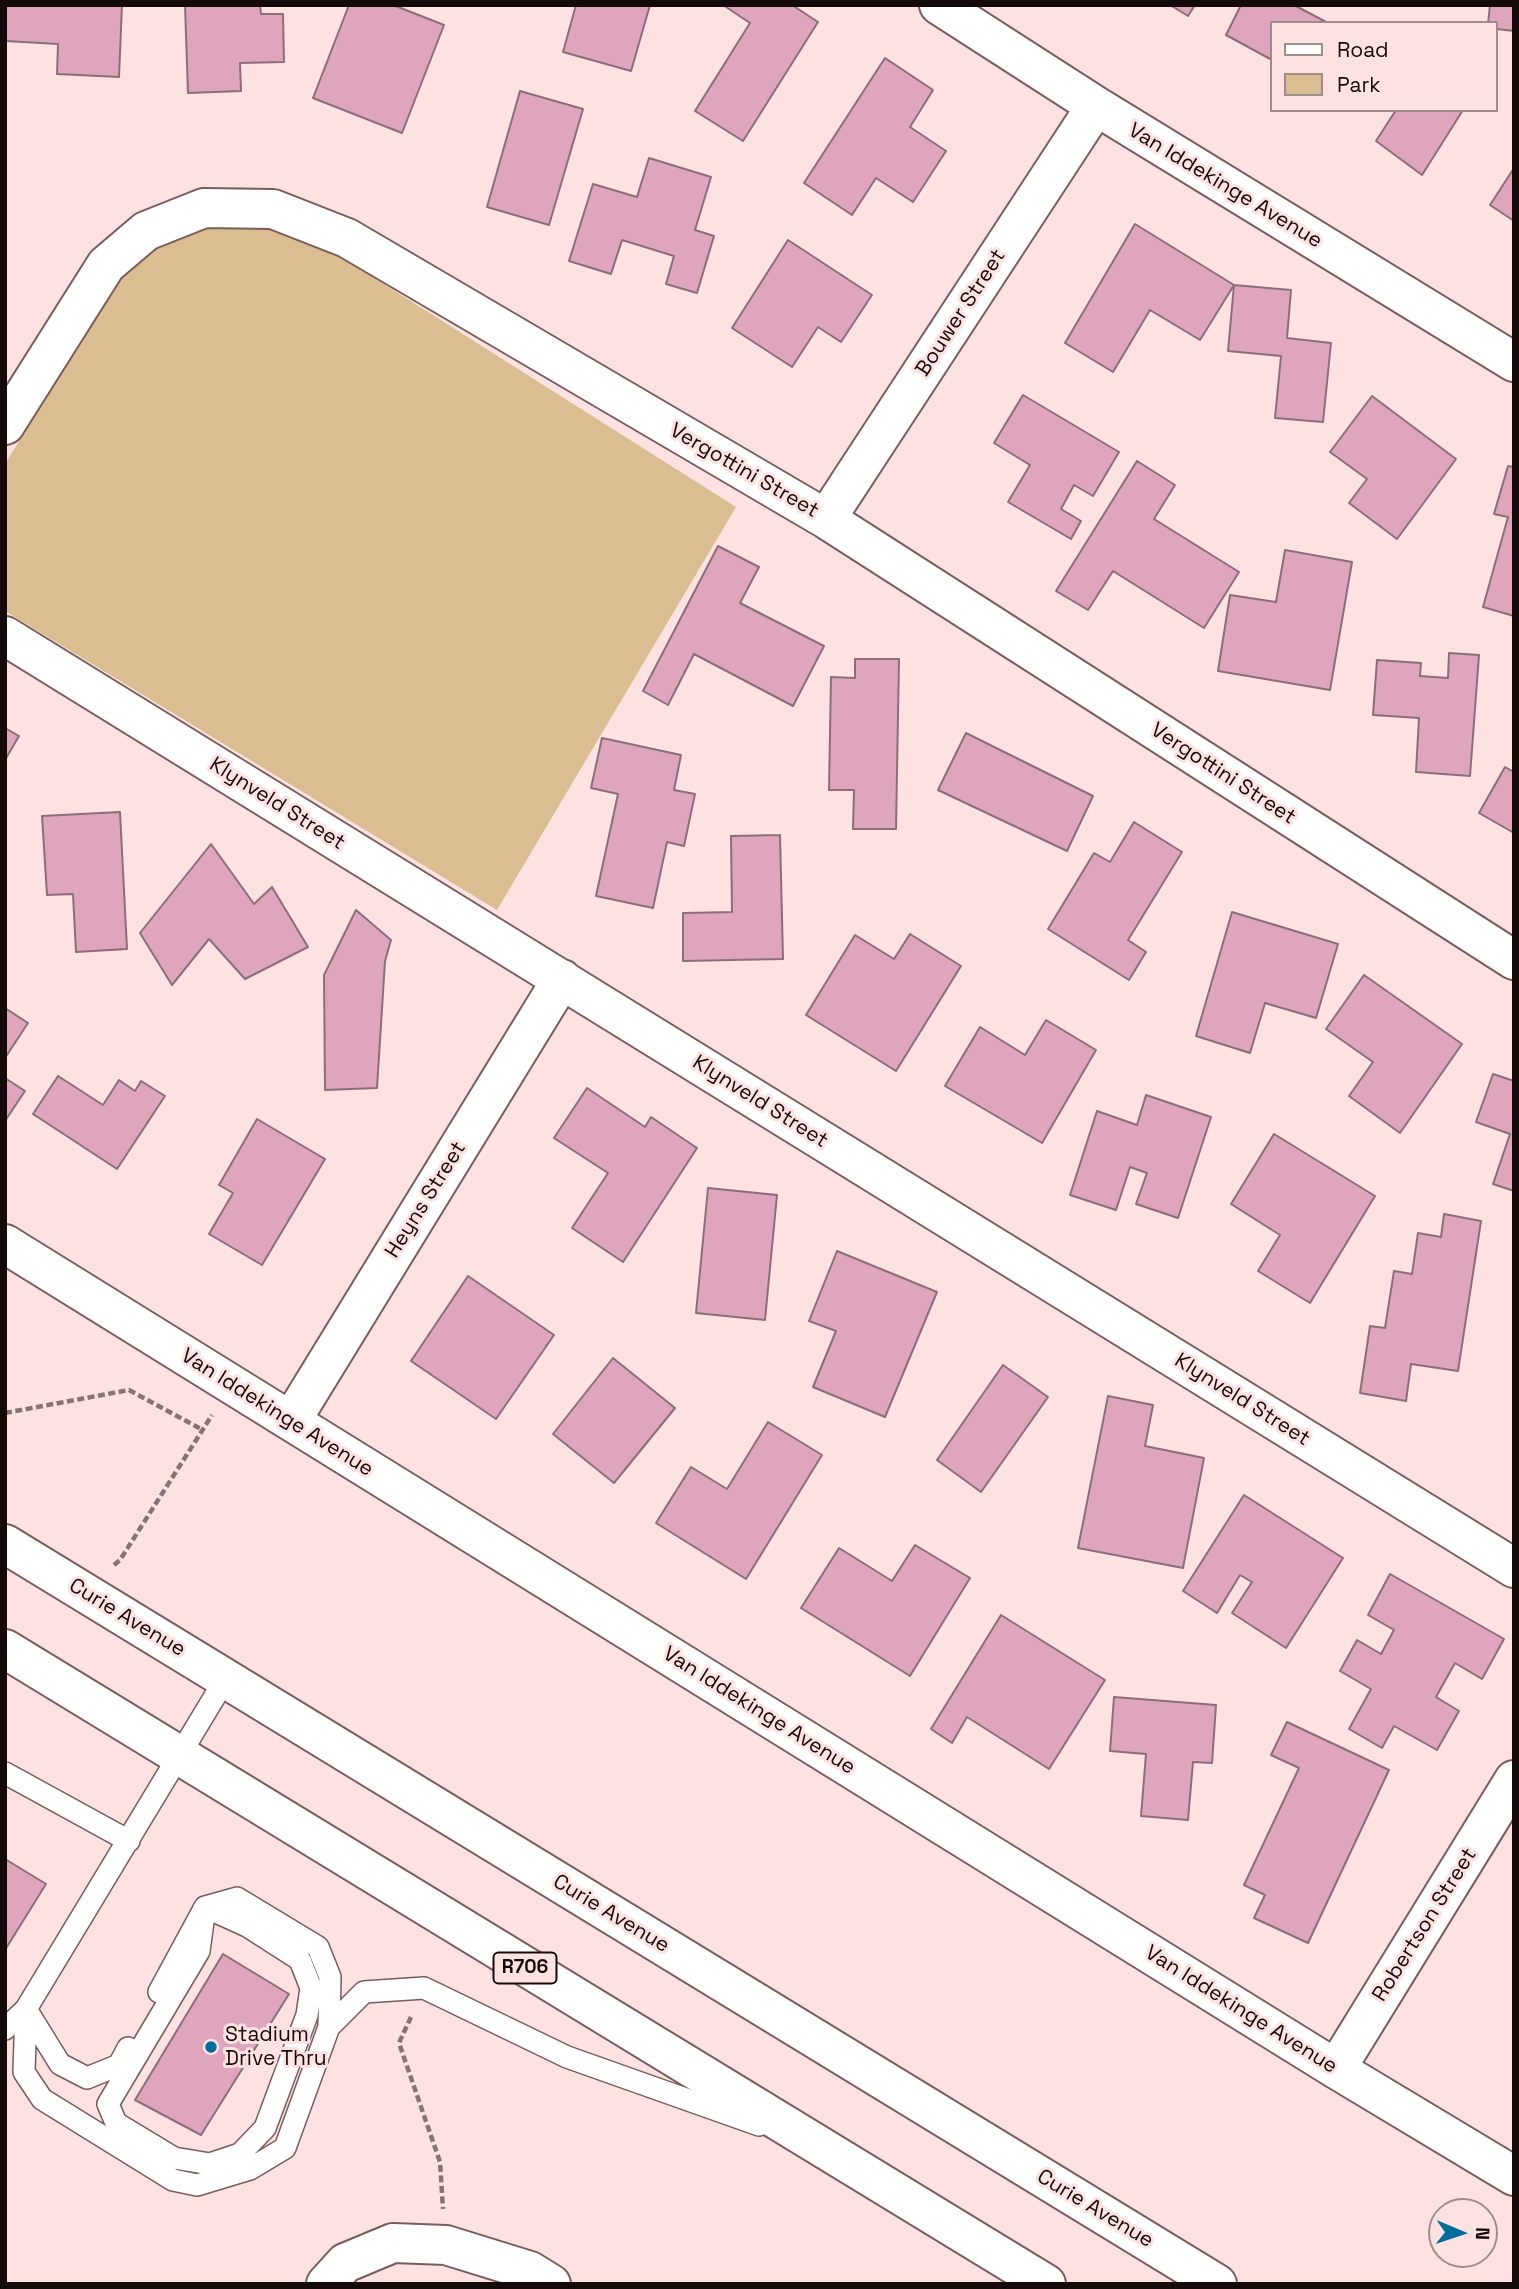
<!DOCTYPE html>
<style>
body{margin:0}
#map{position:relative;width:1519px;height:2289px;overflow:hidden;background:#fee2e1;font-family:"Space Grotesk",sans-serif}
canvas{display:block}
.frame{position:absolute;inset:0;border:7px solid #140a0a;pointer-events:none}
.legend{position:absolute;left:1270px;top:21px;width:228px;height:91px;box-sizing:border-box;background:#fee2e1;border:2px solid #a08c8b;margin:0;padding:9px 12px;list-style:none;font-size:21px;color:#140a0a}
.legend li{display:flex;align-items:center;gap:14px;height:35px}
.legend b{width:35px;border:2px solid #a08c8b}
.north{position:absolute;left:1428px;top:2198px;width:70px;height:70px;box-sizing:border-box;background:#fee2e1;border:2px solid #a08c8b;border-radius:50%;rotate:92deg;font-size:19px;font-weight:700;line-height:28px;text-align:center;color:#140a0a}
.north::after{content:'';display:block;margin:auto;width:24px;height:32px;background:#006e9a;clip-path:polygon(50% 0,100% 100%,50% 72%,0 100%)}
</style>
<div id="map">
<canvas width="1519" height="2289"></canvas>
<div class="frame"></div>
<ul class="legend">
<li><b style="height:9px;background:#fff"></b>Road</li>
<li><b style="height:19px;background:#dabe91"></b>Park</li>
</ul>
<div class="north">N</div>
</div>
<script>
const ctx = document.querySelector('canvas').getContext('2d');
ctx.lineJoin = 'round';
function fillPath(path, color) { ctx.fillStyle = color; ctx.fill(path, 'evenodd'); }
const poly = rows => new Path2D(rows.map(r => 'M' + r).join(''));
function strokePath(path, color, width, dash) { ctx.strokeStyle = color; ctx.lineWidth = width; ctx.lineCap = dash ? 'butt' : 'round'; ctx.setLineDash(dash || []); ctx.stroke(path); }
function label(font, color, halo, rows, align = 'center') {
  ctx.font = font + ' "Space Grotesk",sans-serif'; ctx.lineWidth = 6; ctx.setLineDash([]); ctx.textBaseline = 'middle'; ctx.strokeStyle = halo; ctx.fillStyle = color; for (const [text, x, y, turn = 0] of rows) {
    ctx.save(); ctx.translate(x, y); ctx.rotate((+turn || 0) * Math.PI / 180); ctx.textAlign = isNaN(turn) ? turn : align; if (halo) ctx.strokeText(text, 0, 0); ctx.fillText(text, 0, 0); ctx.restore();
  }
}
const green = poly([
 [211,223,274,224,338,255,736,507,497,910,5,611,5,464,120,276,159,245]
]);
const building = poly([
 [5,5,122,5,119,77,57,74,58,44,5,41,5,5],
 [185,5,260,5,261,14,283,14,284,62,240,63,241,91,188,93,185,5],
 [349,5,393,5,444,25,402,133,313,98,349,5],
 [576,5,650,5,631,71,563,52,576,5],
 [723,5,792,5,818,22,743,141,695,111,750,23,723,5],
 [1170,5,1195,5,1188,16,1170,5],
 [1241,5,1294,5,1328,23,1272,23,1272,60,1226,35,1241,5],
 [1490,5,1514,5,1514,31,1496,29,1496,23,1488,23,1490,5],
 [885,58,933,90,910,127,946,151,913,202,876,178,852,215,804,183,885,58],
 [520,91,583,109,549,225,487,207,520,91],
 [1396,110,1463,110,1422,175,1376,141,1396,110],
 [649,158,711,177,695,230,714,236,697,293,666,284,674,256,622,240,611,274,569,261,593,184,637,197,649,158],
 [1514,168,1514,221,1490,205,1514,168],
 [1135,224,1234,285,1200,340,1150,310,1113,372,1065,343,1135,224],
 [788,240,872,295,841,342,818,327,792,367,732,328,788,240],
 [1234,285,1291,290,1287,338,1331,343,1323,422,1275,418,1281,356,1228,351,1234,285],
 [1023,395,1119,452,1093,496,1074,485,1061,509,1081,521,1071,539,1008,502,1030,465,994,443,1023,395],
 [1372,396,1456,459,1397,539,1349,503,1367,479,1330,452,1372,396],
 [1137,461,1175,485,1154,519,1239,572,1204,628,1113,571,1088,610,1056,591,1137,461],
 [1508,466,1514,467,1514,616,1483,607,1508,517,1494,514,1508,466],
 [718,546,759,567,740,603,824,646,793,706,694,654,668,705,643,691,718,546],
 [1285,550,1352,562,1330,690,1218,671,1230,595,1276,602,1285,550],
 [1449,653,1479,655,1470,776,1416,772,1419,718,1373,715,1377,660,1421,663,1420,676,1448,678,1449,653],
 [855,659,899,659,896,829,853,829,854,790,829,790,831,677,855,678,855,659],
 [5,728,19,736,5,760,5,728],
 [966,733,1093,796,1067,851,938,790,966,733],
 [602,738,681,755,674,790,695,794,684,846,667,842,653,908,596,896,618,794,591,788,602,738],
 [1505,767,1514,772,1514,833,1479,813,1505,767],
 [120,812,127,949,76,952,73,894,47,895,42,816,120,812],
 [1134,822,1182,852,1128,940,1146,952,1129,980,1048,929,1094,853,1110,862,1134,822],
 [780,835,783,959,683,961,683,913,732,912,731,836,780,835],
 [211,844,254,904,272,887,308,947,245,979,209,939,172,985,140,933,211,844],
 [356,910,391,940,385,961,377,1088,325,1090,324,975,356,910],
 [1232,912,1338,944,1316,1018,1265,1003,1250,1053,1196,1036,1232,912],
 [910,934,961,966,896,1071,806,1015,855,935,894,959,910,934],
 [1364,975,1462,1044,1400,1133,1349,1096,1373,1062,1326,1029,1364,975],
 [5,1008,28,1023,5,1058,5,1008],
 [1046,1020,1096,1050,1042,1143,945,1086,980,1027,1025,1055,1046,1020],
 [1493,1074,1514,1081,1514,1191,1493,1184,1510,1134,1476,1122,1493,1074],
 [58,1076,103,1105,119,1080,135,1091,141,1081,165,1096,117,1169,33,1114,58,1076],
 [5,1078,25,1091,5,1121,5,1078],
 [587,1088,645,1127,651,1117,697,1148,623,1262,572,1228,608,1173,554,1138,587,1088],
 [1146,1095,1211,1117,1178,1218,1136,1204,1147,1173,1130,1167,1116,1210,1070,1195,1097,1111,1137,1125,1146,1095],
 [257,1119,325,1159,262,1265,209,1234,233,1193,219,1185,257,1119],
 [1274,1134,1375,1196,1310,1303,1258,1271,1280,1235,1231,1204,1274,1134],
 [708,1188,777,1195,765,1320,696,1313,708,1188],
 [1444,1214,1481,1221,1458,1371,1411,1364,1406,1401,1360,1393,1370,1326,1385,1328,1394,1271,1412,1274,1418,1233,1441,1237,1444,1214],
 [837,1251,937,1292,885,1417,813,1387,836,1331,809,1321,837,1251],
 [468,1276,554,1335,496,1419,411,1361,468,1276],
 [613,1358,675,1408,614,1483,553,1434,613,1358],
 [1003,1365,1048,1397,981,1492,937,1460,1003,1365],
 [1108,1396,1153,1405,1145,1446,1204,1458,1183,1568,1078,1548,1108,1396],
 [768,1422,822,1455,746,1579,656,1523,691,1467,727,1489,768,1422],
 [1244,1495,1343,1558,1286,1648,1232,1613,1252,1582,1240,1575,1217,1613,1183,1591,1244,1495],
 [915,1545,970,1578,910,1676,801,1608,839,1548,892,1581,915,1545],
 [1390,1574,1504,1639,1482,1679,1455,1663,1436,1697,1459,1711,1437,1750,1394,1726,1382,1748,1349,1729,1371,1689,1340,1671,1357,1640,1381,1654,1394,1630,1368,1615,1390,1574],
 [1001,1615,1105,1680,1049,1769,967,1717,952,1743,931,1729,1001,1615],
 [1114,1697,1216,1705,1212,1763,1193,1762,1188,1820,1141,1816,1146,1754,1110,1751,1114,1697],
 [1287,1722,1389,1770,1308,1943,1254,1918,1265,1895,1244,1885,1299,1768,1271,1755,1287,1722],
 [5,1859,46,1884,5,1950,5,1859],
 [223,1954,289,1994,201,2135,135,2100,223,1954]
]);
const path = poly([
 [5,1413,129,1390,203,1430],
 [114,1565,120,1560,212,1415],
 [411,2017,399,2043,440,2162,443,2209]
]);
const lane = poly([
 [5,1773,129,1841],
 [205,1907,247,1926,300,1960,311,1988,307,2015,265,2128,240,2154,210,2164,174,2158,116,2123,108,2104,199,1951,205,1907],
 [159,1992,205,1907,237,1898,318,1947,330,1977,329,2027],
 [26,2009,24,2072,42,2099,173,2180,197,2185,250,2169,285,2148,329,2027,364,1992,424,1988,567,2057,759,2125],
 [26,2009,60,2064,87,2078,119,2065,128,2048],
 [5,2029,26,2009,226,1678]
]);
const street = poly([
 [939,5,1096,106,1514,362],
 [5,425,106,265,146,231,204,208,273,209,347,238,826,519,1514,960],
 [826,519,1096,106],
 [5,636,1514,1568],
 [5,1244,1336,2069,1514,2176],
 [291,1421,562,979],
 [1336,2069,1514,1780],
 [326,2284,345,2263,393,2243,446,2245,530,2271,551,2284]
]);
const primary = poly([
 [5,1544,1217,2284],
 [5,1649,1046,2284]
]);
const markers = [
 [211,2047,7,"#006e9a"]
];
const shields = [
 [525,1968,63]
];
const shieldNames = [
 ["R706",525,1968]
];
const streetNames = [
 ["Van Iddekinge Avenue",1225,186,31],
 ["Bouwer Street",961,313,-57],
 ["Vergottini Street",744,471,30],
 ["Vergottini Street",1223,774,33],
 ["Klynveld Street",277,804,32],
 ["Klynveld Street",760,1102,32],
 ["Heyns Street",426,1200,-58],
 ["Klynveld Street",1242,1400,32],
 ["Van Iddekinge Avenue",277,1413,32],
 ["Curie Avenue",127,1618,31],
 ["Van Iddekinge Avenue",759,1711,32],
 ["Curie Avenue",611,1914,31],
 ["Robertson Street",1425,1925,-58],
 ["Van Iddekinge Avenue",1241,2010,32],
 ["Curie Avenue",1095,2209,31]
];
const poiNames = [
 ["Stadium",225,2035],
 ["Drive Thru",225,2059]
];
fillPath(green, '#dabe91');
fillPath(building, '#dfa5bd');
strokePath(building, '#8a6f7a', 2);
strokePath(lane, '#795c5b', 24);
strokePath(street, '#795c5b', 42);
strokePath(primary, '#795c5b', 42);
strokePath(path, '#867373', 4.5, [7, 3.5]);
strokePath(lane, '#fff', 21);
strokePath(street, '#fff', 38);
strokePath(primary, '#fff', 38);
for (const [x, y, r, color] of markers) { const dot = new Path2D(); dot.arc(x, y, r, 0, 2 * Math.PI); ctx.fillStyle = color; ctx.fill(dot); strokePath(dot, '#fee2e1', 2.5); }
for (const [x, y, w] of shields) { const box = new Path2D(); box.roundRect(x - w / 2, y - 15.5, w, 31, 5); ctx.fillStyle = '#fee2e1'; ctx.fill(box); strokePath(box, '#140a0a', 2); }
label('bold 19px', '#140a0a', null, shieldNames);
label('21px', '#140a0a', '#fee2e1', streetNames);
label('21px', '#140a0a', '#fee2e1', poiNames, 'left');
</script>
